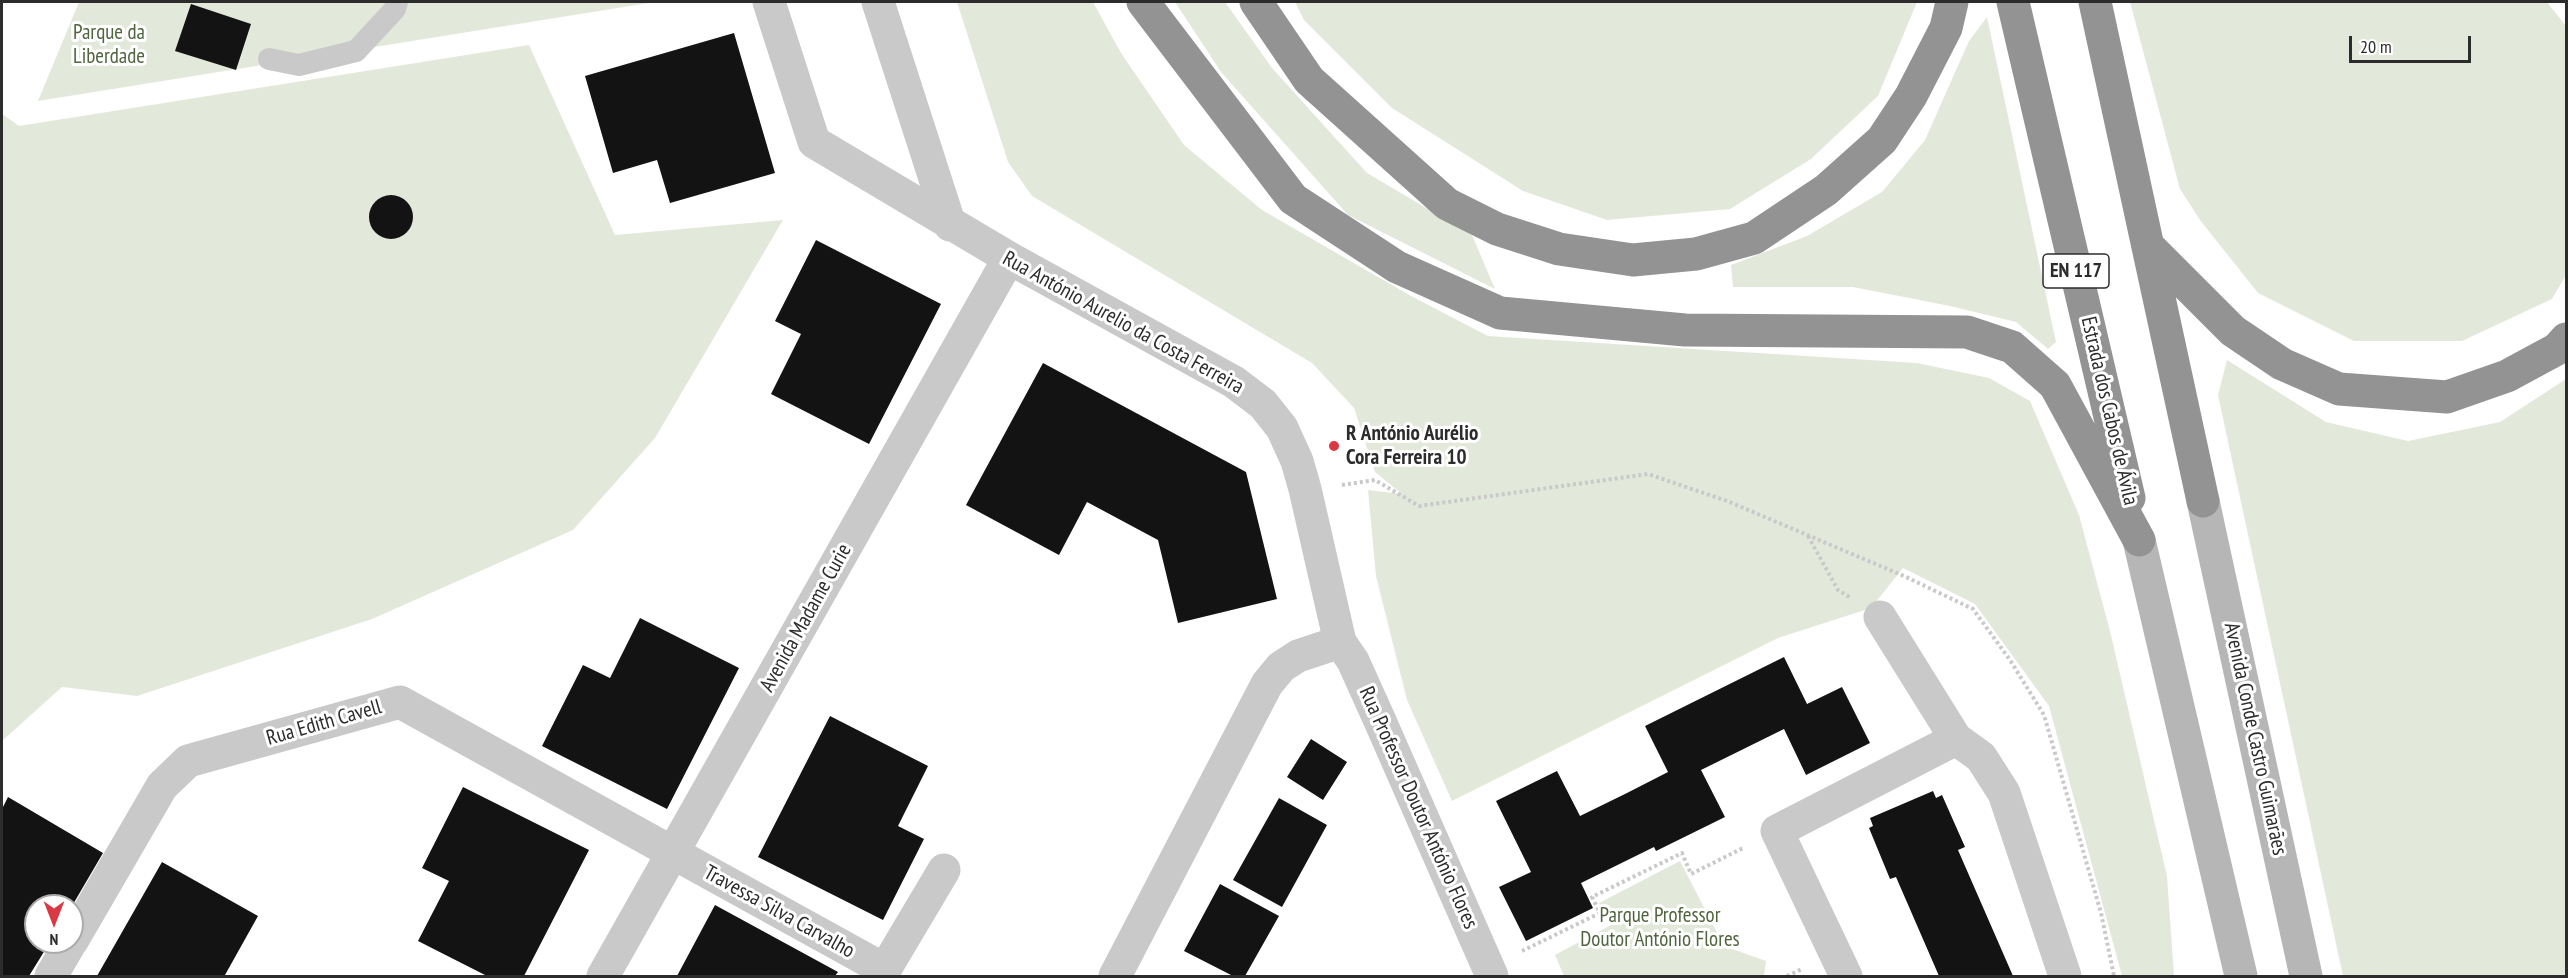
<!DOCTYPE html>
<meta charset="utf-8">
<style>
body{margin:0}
#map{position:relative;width:2568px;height:978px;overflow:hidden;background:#fff;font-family:"PT Sans Narrow",sans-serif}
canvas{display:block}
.frame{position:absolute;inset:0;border:3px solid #2c2c2c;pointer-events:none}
.north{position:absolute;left:24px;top:894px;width:60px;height:60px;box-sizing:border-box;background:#fff;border:2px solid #ababab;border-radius:50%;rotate:180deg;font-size:16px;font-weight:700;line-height:24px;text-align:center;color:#2c2c2c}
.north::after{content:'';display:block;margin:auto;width:21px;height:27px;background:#da3842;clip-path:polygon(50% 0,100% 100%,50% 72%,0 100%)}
.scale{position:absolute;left:2349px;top:36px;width:122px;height:27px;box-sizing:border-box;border:3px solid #2c2c2c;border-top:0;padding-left:8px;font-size:18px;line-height:21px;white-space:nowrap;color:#2c2c2c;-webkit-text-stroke:4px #fff;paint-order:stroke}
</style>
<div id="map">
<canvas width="2568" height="978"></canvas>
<div class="frame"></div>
<div class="north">N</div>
<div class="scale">20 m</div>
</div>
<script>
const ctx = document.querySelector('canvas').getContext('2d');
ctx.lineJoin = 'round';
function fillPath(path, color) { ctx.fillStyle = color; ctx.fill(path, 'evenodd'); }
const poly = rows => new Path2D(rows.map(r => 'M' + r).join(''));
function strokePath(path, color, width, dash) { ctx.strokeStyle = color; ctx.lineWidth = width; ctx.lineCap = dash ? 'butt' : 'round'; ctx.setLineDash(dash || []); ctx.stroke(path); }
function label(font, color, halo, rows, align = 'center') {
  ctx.font = font + ' "PT Sans Narrow",sans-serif'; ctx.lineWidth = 6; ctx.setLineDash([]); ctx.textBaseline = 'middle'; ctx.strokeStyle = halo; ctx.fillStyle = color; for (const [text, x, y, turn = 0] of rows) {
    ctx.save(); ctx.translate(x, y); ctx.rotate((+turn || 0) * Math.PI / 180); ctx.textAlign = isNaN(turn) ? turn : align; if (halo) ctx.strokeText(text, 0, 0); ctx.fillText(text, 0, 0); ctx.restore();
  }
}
const green = poly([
 [79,2,655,2,38,101],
 [957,2,1093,2,1121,53,1184,145,1262,210,1411,296,1488,336,1917,363,1989,378,2030,401,2079,515,2110,631,2167,876,2174,976,2122,976,2049,706,1975,604,1903,568,1871,608,1778,638,1452,801,1407,700,1376,576,1368,490,1402,494,1375,472,1354,408,1312,363,1032,196,1008,162],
 [1175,2,1225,2,1272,68,1367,173,1472,235,1495,289,1348,215,1221,72],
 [1295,2,1917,2,1878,96,1811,159,1730,209,1607,220,1523,191,1392,108,1304,20],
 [2130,2,2547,2,2566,26,2566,275,2552,299,2462,341,2354,341,2258,293,2200,220,2180,189],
 [1987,17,2056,342,2048,349,2016,322,1950,306,1853,287,1733,287,1731,265,1807,236,1882,192,1925,140,1969,41],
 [529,45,615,235,783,220,655,438,573,530,372,619,137,696,62,687,2,741,2,114,19,126],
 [2227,360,2326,422,2408,441,2500,422,2566,379,2566,976,2343,976,2218,395],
 [1680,861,1724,946,1766,961,1764,976,1564,976,1555,955,1611,925,1599,903]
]);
const building = poly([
 [191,4,251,24,236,70,175,51],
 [734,33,775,173,670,203,657,160,613,173,585,76],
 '369 217a22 22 0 1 1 44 0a22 22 0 1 1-44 0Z',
 [816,240,941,304,869,444,771,394,801,334,775,321],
 [1043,363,1246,472,1277,599,1178,623,1158,540,1087,502,1059,555,966,505],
 [640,618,739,668,667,809,542,746,583,665,610,678],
 [1784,657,1807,704,1842,687,1870,743,1806,775,1784,729,1701,770,1725,817,1656,851,1654,847,1581,883,1593,908,1526,941,1499,887,1531,872,1496,801,1557,771,1580,816,1627,793,1668,772,1645,726],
 [830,716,928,766,898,826,924,839,883,920,758,857],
 [1311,739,1347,762,1323,800,1287,777],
 [463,787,589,850,524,976,487,976,418,941,449,881,422,868],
 [1933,791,1936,798,1942,795,1965,847,1958,850,2013,976,1939,976,1896,877,1890,879,1869,828,1873,826,1870,818],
 [8,797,103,853,72,906,36,906,36,942,50,942,29,976,2,976,2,809],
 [1279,798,1327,825,1282,907,1233,880],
 [162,862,258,916,225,975,227,976,97,976],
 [1220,884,1279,916,1245,976,1233,976,1184,951],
 [715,905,838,972,835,976,677,976]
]);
const path = poly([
 [1342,485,1375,480,1419,506,1648,474,1727,501,1904,576,1973,609,2010,660,2044,715,2101,913,2114,976],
 [1808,536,1838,590,1851,598],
 [1522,951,1600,913,1592,897,1682,853,1691,874,1745,847],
 [1787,976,1802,969]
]);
const lane = poly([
 [269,59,299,65,356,51,395,9,397,2]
]);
const street = poly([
 [769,2,814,142,1009,258,1234,382,1263,404,1282,428,1297,461,1305,489,1340,642,1353,661,1380,721,1492,976],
 [878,2,950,225],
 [1880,617,1956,739],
 [72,941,162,786,188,761,400,702,885,970],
 [51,976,71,942],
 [603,976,1009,258],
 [881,976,944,870],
 [1115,976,1267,684,1281,667,1298,656,1340,642],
 [1846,976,1777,831,1956,739,1981,757,2004,793,2065,976]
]);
const secondary = poly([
 [2203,501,2306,976],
 [2139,540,2241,976]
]);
const highway = poly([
 [1143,2,1293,199,1397,267,1500,313,1685,330,1967,332,2012,347,2055,385,2139,540],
 [1256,2,1309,80,1447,204,1497,229,1559,249,1633,260,1696,254,1754,238,1826,190,1882,140,1911,96,1946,28,1952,2],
 [2013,2,2129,498],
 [2095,2,2203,501],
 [2148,246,2233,331,2282,364,2339,389,2447,397,2507,376,2557,349,2566,339]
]);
const markers = [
 [1334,446,6,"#da3842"]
];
const shields = [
 [2076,271,66]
];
const shieldNames = [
 ["EN 117",2076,271]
];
const parkNames = [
 ["Parque da",109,33],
 ["Liberdade",109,57],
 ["Parque Professor",1660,916],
 ["Doutor António Flores",1660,940]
];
const streetNames = [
 ["Rua António Aurelio da Costa Ferreira",1123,323,29],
 ["Estrada dos Cabos de Ávila",2109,411,77],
 ["Avenida Madame Curie",806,618,-61],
 ["Rua Edith Cavell",324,723,-16],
 ["Avenida Conde Castro Guimarães",2255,739,78],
 ["Rua Professor Doutor António Flores",1418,808,66],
 ["Travessa Silva Carvalho",779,912,29]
];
const poiNames = [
 ["R António Aurélio",1346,434],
 ["Cora Ferreira 10",1346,458]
];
fillPath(green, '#e2e9da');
fillPath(building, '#131313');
strokePath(path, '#c9c9c9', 4, [3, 3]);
strokePath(lane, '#c9c9c9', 22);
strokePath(street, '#c9c9c9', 33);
strokePath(secondary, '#b6b6b6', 33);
strokePath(highway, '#939393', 33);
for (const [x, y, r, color] of markers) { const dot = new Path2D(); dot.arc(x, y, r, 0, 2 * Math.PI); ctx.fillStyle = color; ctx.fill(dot); strokePath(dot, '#fff', 2); }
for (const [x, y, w] of shields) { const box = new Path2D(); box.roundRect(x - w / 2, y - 17, w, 34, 4.5); ctx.fillStyle = '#fff'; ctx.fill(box); strokePath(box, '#2c2c2c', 1.5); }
label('bold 20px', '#2c2c2c', null, shieldNames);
label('21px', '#4f653d', '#fff', parkNames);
label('21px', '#2c2c2c', '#fff', streetNames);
label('bold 21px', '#2c2c2c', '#fff', poiNames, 'left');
</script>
